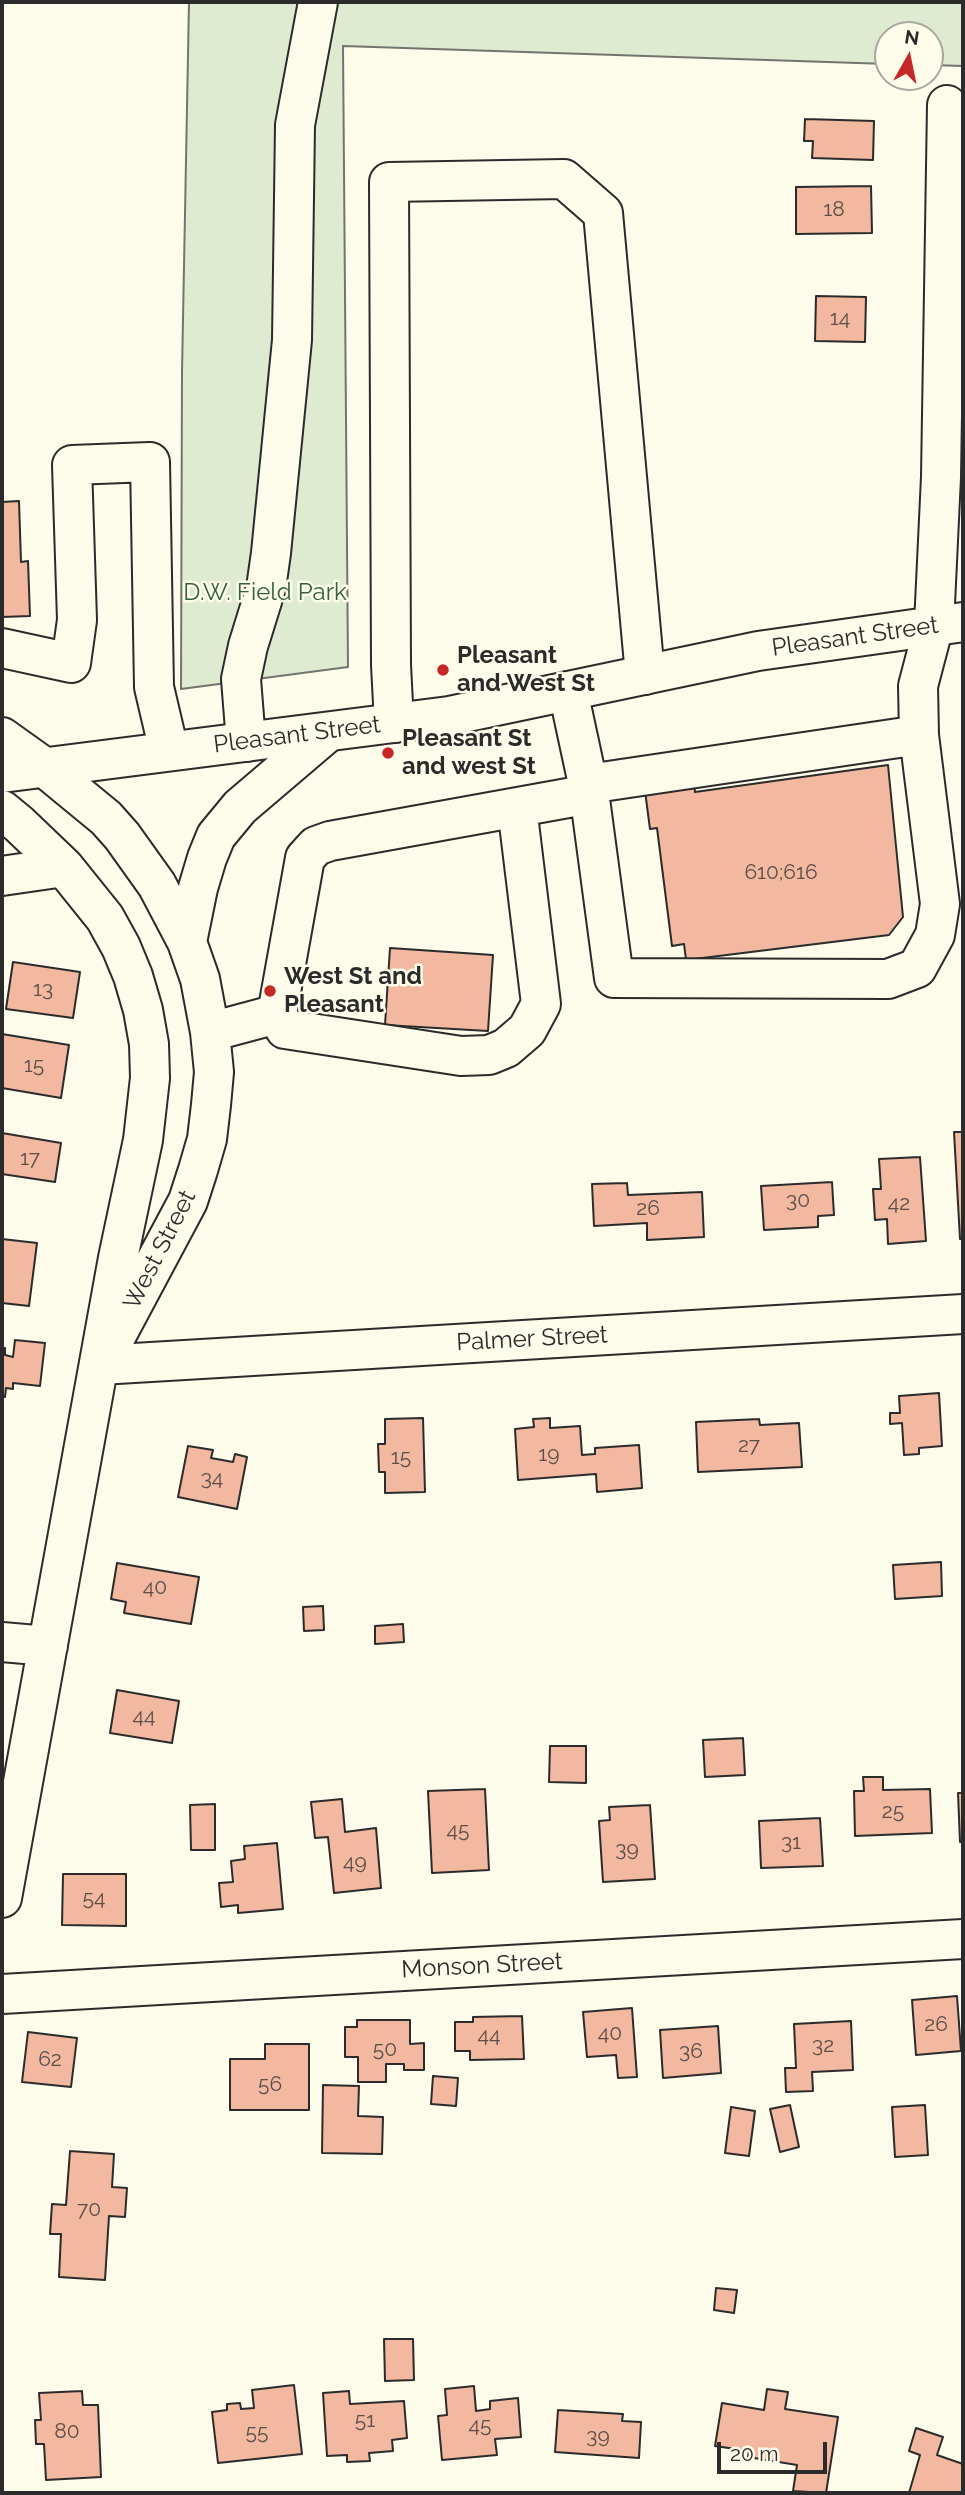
<!DOCTYPE html>
<style>
body{margin:0}
#map{position:relative;width:965px;height:2495px;overflow:hidden;background:#fdfbea;font-family:Raleway,sans-serif}
canvas{display:block}
.frame{position:absolute;inset:0;border:4px solid #2b2b2b;pointer-events:none}
.north{position:absolute;left:874px;top:21px;width:70px;height:70px;box-sizing:border-box;background:#fdfbea;border:2px solid #a9a89e;border-radius:50%;rotate:9deg;font-size:19px;font-weight:700;line-height:28px;text-align:center;color:#2b2b2b}
.north::after{content:'';display:block;margin:auto;width:24px;height:32px;background:#c62828;clip-path:polygon(50% 0,100% 100%,50% 72%,0 100%)}
.scale{position:absolute;left:717px;top:2442px;width:110px;height:32px;box-sizing:border-box;border:4px solid #2b2b2b;border-top:0;padding-left:9px;font-size:21px;line-height:24px;white-space:nowrap;color:#2b2b2b;-webkit-text-stroke:5px #fdfbea;paint-order:stroke}
</style>
<div id="map">
<canvas width="965" height="2495"></canvas>
<div class="frame"></div>
<div class="north">N</div>
<div class="scale">20 m</div>
</div>
<script>
const ctx = document.querySelector('canvas').getContext('2d');
ctx.lineJoin = 'round';
function fillPath(path, color) { ctx.fillStyle = color; ctx.fill(path, 'evenodd'); }
const poly = rows => new Path2D(rows.map(r => 'M' + r).join(''));
function strokePath(path, color, width, dash) { ctx.strokeStyle = color; ctx.lineWidth = width; ctx.lineCap = dash ? 'butt' : 'round'; ctx.setLineDash(dash || []); ctx.stroke(path); }
function label(font, color, halo, rows, align = 'center') {
  ctx.font = font + ' Raleway,sans-serif'; ctx.lineWidth = 5; ctx.setLineDash([]); ctx.textBaseline = 'middle'; ctx.strokeStyle = halo; ctx.fillStyle = color; for (const [text, x, y, turn = 0] of rows) {
    ctx.save(); ctx.translate(x, y); ctx.rotate((+turn || 0) * Math.PI / 180); ctx.textAlign = isNaN(turn) ? turn : align; if (halo) ctx.strokeText(text, 0, 0); ctx.fillText(text, 0, 0); ctx.restore();
  }
}
const green = poly([
 [189,2,963,2,963,66,930,65,930,35,888,35,888,64,343,46,348,667,181,689,182,372,189,2]
]);
const building = poly([
 [805,119,874,121,873,160,812,158,813,141,804,141,805,119],
 [871,186,872,233,796,234,796,187,871,186],
 [816,296,866,297,865,342,815,341,816,296],
 [19,501,21,562,28,561,30,616,2,617,2,502,19,501],
 [888,765,903,917,889,935,686,960,684,944,672,946,657,828,650,829,645,791,694,785,695,792,888,765],
 [390,948,493,955,488,1031,385,1025,390,948],
 [13,962,80,972,73,1018,6,1009,13,962],
 [2,1034,69,1045,61,1098,2,1088,2,1034],
 [954,1132,963,1132,963,1239,960,1239,954,1132],
 [2,1133,61,1143,55,1182,2,1174,2,1133],
 [920,1157,926,1241,888,1244,887,1219,875,1220,873,1189,881,1189,879,1159,920,1157],
 [832,1182,834,1215,818,1216,818,1227,764,1230,761,1186,832,1182],
 [627,1183,628,1195,702,1192,704,1237,647,1240,647,1223,594,1226,592,1184,627,1183],
 [2,1239,37,1243,29,1306,2,1303,2,1239],
 [15,1340,45,1343,40,1386,13,1383,13,1389,6,1388,5,1397,2,1397,2,1348,5,1348,5,1355,13,1357,15,1340],
 [939,1393,942,1446,919,1448,919,1454,904,1455,902,1423,890,1424,890,1413,900,1413,899,1396,939,1393],
 [423,1418,425,1492,385,1493,385,1472,379,1472,378,1444,385,1444,385,1419,423,1418],
 [550,1418,550,1428,580,1426,582,1455,595,1454,595,1448,639,1445,642,1488,597,1492,596,1474,518,1480,515,1429,534,1427,533,1419,550,1418],
 [759,1419,760,1425,799,1423,802,1467,698,1472,696,1422,759,1419],
 [188,1446,213,1450,211,1458,233,1462,235,1454,247,1457,237,1509,178,1497,188,1446],
 [941,1562,942,1596,895,1599,893,1565,941,1562],
 [117,1563,199,1577,191,1624,124,1613,126,1602,111,1599,117,1563],
 [323,1606,324,1630,304,1631,303,1607,323,1606],
 [403,1624,404,1642,375,1644,375,1626,403,1624],
 [117,1690,179,1701,172,1743,110,1733,117,1690],
 [743,1738,745,1775,705,1777,703,1740,743,1738],
 [550,1746,586,1746,586,1783,549,1782,550,1746],
 [863,1777,883,1777,883,1790,930,1789,932,1833,855,1836,854,1791,864,1791,863,1777],
 [485,1789,489,1870,432,1873,428,1791,485,1789],
 [958,1793,963,1793,963,1842,960,1842,958,1793],
 [342,1799,345,1832,376,1828,381,1888,334,1893,328,1837,315,1838,311,1802,342,1799],
 [215,1804,215,1850,191,1850,190,1805,215,1804],
 [650,1805,655,1879,603,1882,599,1821,610,1820,609,1807,650,1805],
 [820,1818,823,1866,761,1868,759,1821,820,1818],
 [277,1843,283,1909,238,1913,238,1905,221,1907,219,1883,233,1882,231,1861,245,1859,244,1846,277,1843],
 [63,1874,126,1874,126,1926,62,1925,63,1874],
 [957,1996,961,2051,916,2055,912,2000,957,1996],
 [632,2008,637,2077,618,2078,616,2055,587,2057,583,2012,632,2008],
 [522,2016,524,2059,470,2060,470,2051,455,2051,455,2022,473,2022,473,2017,522,2016],
 [357,2020,410,2020,410,2044,424,2043,424,2070,404,2070,404,2064,386,2064,386,2082,358,2082,358,2057,345,2057,345,2027,357,2027,357,2020],
 [851,2021,853,2070,812,2072,813,2091,786,2092,785,2068,796,2068,794,2024,851,2021],
 [718,2026,721,2073,663,2078,660,2030,718,2026],
 [28,2032,77,2038,71,2087,22,2082,28,2032],
 [265,2044,309,2044,309,2110,230,2110,230,2059,265,2059,265,2044],
 [433,2076,458,2078,456,2106,431,2104,433,2076],
 [323,2085,359,2086,358,2116,383,2117,382,2154,322,2153,323,2085],
 [790,2105,799,2147,780,2152,770,2109,790,2105],
 [925,2105,928,2155,895,2157,892,2107,925,2105],
 [731,2107,755,2111,749,2156,725,2153,731,2107],
 [70,2151,114,2154,112,2187,127,2188,125,2217,109,2216,105,2280,59,2277,61,2234,50,2234,52,2204,66,2205,70,2151],
 [716,2288,737,2290,734,2313,714,2310,716,2288],
 [384,2339,413,2339,414,2380,385,2381,384,2339],
 [294,2385,302,2454,218,2463,212,2412,227,2410,227,2404,240,2403,241,2409,254,2408,252,2390,294,2385],
 [474,2386,476,2411,490,2409,490,2401,518,2398,521,2437,495,2439,497,2455,442,2460,438,2416,447,2415,445,2389,474,2386],
 [767,2389,788,2392,785,2409,838,2417,826,2493,793,2491,797,2465,748,2457,749,2451,715,2446,722,2403,764,2410,767,2389],
 [82,2391,83,2405,98,2405,101,2477,46,2480,44,2444,36,2444,35,2420,41,2420,39,2393,82,2391],
 [349,2391,350,2404,404,2401,407,2438,392,2440,393,2451,369,2453,370,2461,347,2462,347,2455,327,2456,323,2393,349,2391],
 [558,2410,623,2414,622,2421,641,2422,639,2458,555,2452,558,2410],
 [916,2428,943,2437,937,2455,963,2464,963,2493,909,2493,920,2455,909,2451,916,2428]
]);
const minor = poly([
 [2,648,71,663,77,620,72,465,150,462,154,687,169,751],
 [568,691,588,784,614,978,888,979,917,968,935,935,940,904,919,735,918,686,934,625,941,477,947,105],
 [394,723,391,665,389,182,564,179,603,213,645,675],
 [246,742,241,679,248,646,266,588,271,553,292,340,295,125,318,2],
 [44,767,106,818,122,836,157,885,187,942,200,979,210,1032,214,1072,211,1105,207,1139,198,1170,188,1201,116,1336],
 [588,784,919,735],
 [2,810,19,824,64,867,105,918,121,947,133,976,143,1010,149,1044,150,1078,143,1140,118,1258,2,1898],
 [2,876,64,867],
 [187,942,198,888,207,858,216,836,240,807,328,732],
 [277,1014,285,1029,461,1056,489,1055,506,1048,527,1030,541,1004,517,807],
 [210,1032,277,1014,305,858,316,846,330,841,590,794],
 [100,1365,963,1314],
 [2,1642,48,1646],
 [2,1994,963,1939]
]);
const major = poly([
 [2,737,44,767],
 [2,773,449,716,758,651,963,622]
]);
const markers = [
 [443,670,7,"#c62828"],
 [388,753,7,"#c62828"],
 [270,991,7,"#c62828"]
];
const numberNames = [
 ["18",834,210],
 ["14",840,319],
 ["610;616",781,873],
 ["13",43,990],
 ["15",34,1066],
 ["17",30,1159],
 ["30",798,1201],
 ["42",899,1204],
 ["26",648,1209],
 ["27",749,1446],
 ["19",549,1455],
 ["15",401,1458],
 ["34",212,1479],
 ["40",155,1588],
 ["44",144,1717],
 ["25",893,1812],
 ["45",458,1831],
 ["31",791,1843],
 ["39",627,1850],
 ["49",355,1863],
 ["54",94,1899],
 ["26",936,2025],
 ["40",610,2034],
 ["44",489,2036],
 ["32",823,2046],
 ["50",385,2050],
 ["36",691,2052],
 ["62",50,2060],
 ["56",270,2085],
 ["70",89,2210],
 ["51",365,2421],
 ["45",480,2426],
 ["80",67,2432],
 ["55",257,2433],
 ["39",598,2437]
];
const parkNames = [
 ["D.W. Field Park",265,593]
];
const streetNames = [
 ["Pleasant Street",855,637,-8],
 ["Pleasant Street",297,735,-7],
 ["West Street",160,1250,-63],
 ["Palmer Street",532,1339,-3],
 ["Monson Street",482,1966,-3]
];
const poiNames = [
 ["Pleasant",457,656],
 ["and West St",457,684],
 ["Pleasant St",402,739],
 ["and west St",402,767],
 ["West St and",284,977],
 ["Pleasant",284,1005]
];
fillPath(green, '#deebd1');
strokePath(green, '#74746e', 2);
fillPath(building, '#f2b8a0');
strokePath(building, '#2b2b2b', 2);
strokePath(minor, '#2b2b2b', 42);
strokePath(major, '#2b2b2b', 42);
strokePath(minor, '#fdfbea', 38);
strokePath(major, '#fdfbea', 38);
for (const [x, y, r, color] of markers) { const dot = new Path2D(); dot.arc(x, y, r, 0, 2 * Math.PI); ctx.fillStyle = color; ctx.fill(dot); strokePath(dot, '#fdfbea', 2.5); }
label('21px', '#5d4e48', null, numberNames);
label('24px', '#34623c', '#fdfbea', parkNames);
label('24px', '#2b2b2b', '#fdfbea', streetNames);
label('bold 24px', '#2b2b2b', '#fdfbea', poiNames, 'left');
</script>
